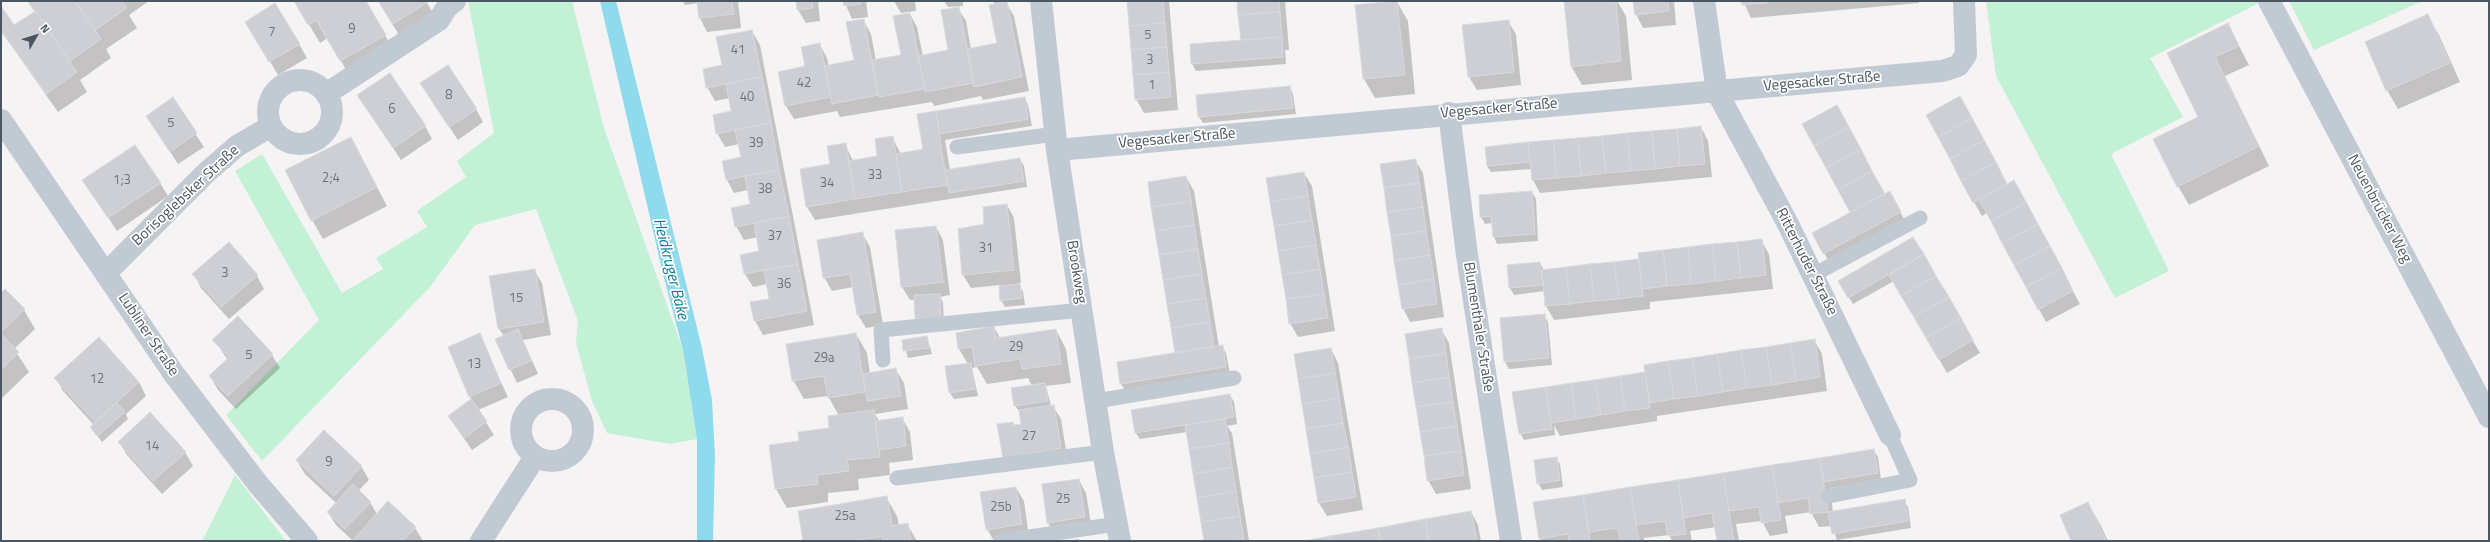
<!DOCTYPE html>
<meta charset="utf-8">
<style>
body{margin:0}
#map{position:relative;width:2490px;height:542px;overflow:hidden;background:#f5f3f3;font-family:"Titillium Web",sans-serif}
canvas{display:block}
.frame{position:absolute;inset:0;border:2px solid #4a5661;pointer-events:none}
.north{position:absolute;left:16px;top:16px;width:40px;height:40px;-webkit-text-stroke:3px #fff;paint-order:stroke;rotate:51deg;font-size:11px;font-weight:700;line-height:16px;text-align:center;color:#4a5661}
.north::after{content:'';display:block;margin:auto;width:14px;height:18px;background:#4a5661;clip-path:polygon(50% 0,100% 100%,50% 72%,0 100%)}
</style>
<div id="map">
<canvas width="2490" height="542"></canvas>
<div class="frame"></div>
<div class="north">N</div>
</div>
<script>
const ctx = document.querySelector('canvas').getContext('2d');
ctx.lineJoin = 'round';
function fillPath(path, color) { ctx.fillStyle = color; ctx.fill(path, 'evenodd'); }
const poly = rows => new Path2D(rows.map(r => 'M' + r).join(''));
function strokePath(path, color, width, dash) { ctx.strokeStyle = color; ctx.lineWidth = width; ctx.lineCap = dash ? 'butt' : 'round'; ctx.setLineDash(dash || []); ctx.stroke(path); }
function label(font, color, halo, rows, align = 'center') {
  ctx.font = font + ' "Titillium Web",sans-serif'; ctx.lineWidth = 3.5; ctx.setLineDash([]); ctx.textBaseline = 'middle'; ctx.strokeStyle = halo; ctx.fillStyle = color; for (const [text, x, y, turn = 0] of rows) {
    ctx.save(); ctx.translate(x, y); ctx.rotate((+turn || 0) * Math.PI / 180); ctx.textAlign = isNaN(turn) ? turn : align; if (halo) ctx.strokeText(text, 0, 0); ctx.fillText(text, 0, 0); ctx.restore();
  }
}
const green = poly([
 [468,1,572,1,604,128,683,350,697,439,670,444,607,433,592,401,576,343,578,321,536,209,475,225,430,287,262,461,226,415,319,320,235,171,262,154,342,293,383,269,376,258,427,227,417,211,466,177,457,161,494,133],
 [1986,1,2258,1,2259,3,2150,58,2183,117,2111,154,2169,271,2115,298,1996,76],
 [2289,1,2422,1,2314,50],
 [235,475,286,541,202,541]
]);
const water = poly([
 [600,1,616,1,702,348,712,400,715,456,713,541,697,541,697,439,683,350,663,274]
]);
const shadow = poly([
 [27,1,149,1,129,15,137,28,106,49,111,58,80,80,87,92,58,112,1,31,1,8,14,27,35,12],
 [295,1,365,1,396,54,352,80,328,38,320,43],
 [378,1,426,1,438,22,404,43],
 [683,1,738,1,741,28,707,32,700,18,698,3,685,5],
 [797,1,818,1,820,21,806,23,798,10],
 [844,1,866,1,868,17,852,19],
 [894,1,915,1,916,11,901,13],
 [944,1,963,1,963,6,948,7],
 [993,1,1010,1,1006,3,1014,16,1029,91,983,100,981,96,934,106,932,102,840,117,837,111,794,119,786,106,820,45,827,58,829,66,855,61,863,20,871,34,876,61,902,55,910,14,917,27,923,56,949,50,958,8,966,21,971,49,998,44,995,5],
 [1128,1,1169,1,1178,110,1144,113,1136,99],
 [1238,1,1285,1,1289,50,1285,50,1286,64,1196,71,1192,64,1191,45,1242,41],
 [1571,1,1617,1,1626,16,1632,80,1582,85,1571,66],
 [1634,1,1674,1,1676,25,1643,28,1636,14],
 [1743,1,1919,1,1919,3,1751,18],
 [1397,2,1408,21,1415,94,1375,98,1364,79],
 [2428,16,2439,35,2460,82,2398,109,2387,90],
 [1508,21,1516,34,1521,85,1477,90,1469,77],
 [2228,25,2249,65,2225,76,2269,166,2189,205,2178,186,2200,117,2168,54],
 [752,31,760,45,814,325,763,335,755,321,751,303,770,300,767,284,753,287,745,274,742,255,761,252,758,237,744,240,736,226,751,205,748,190,734,193,727,180,742,158,739,144,725,147,717,133,733,112,730,98,715,101,707,87],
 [254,35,299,44,307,58,278,75],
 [1290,87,1293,94,1296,114,1203,123,1199,117],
 [359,96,425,126,432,139,401,160],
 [429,97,476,109,483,122,458,140],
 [1025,98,1028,105,1032,126,945,140,950,170,1020,159,1024,166,1027,187,815,220,807,207,845,144,853,161,878,157,892,137,901,154,924,150,919,114],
 [172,99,204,147,178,164,147,116],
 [1968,111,2007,185,2021,195,2080,304,2046,322,1987,213,1982,216,1974,202],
 [1803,124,1885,195,1889,192,1904,219,1828,260,1813,233,1851,213],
 [1701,127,1708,141,1712,177,1540,193,1533,180,1532,169,1491,172,1487,166,1486,148],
 [351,138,387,206,323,239,312,220],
 [1415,160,1423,173,1444,317,1410,322,1403,308],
 [1304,173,1312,186,1335,331,1298,337,1290,323],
 [1186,177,1194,191,1219,347,1222,346,1226,353,1230,374,1125,390,1121,384,1176,353],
 [84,181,160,183,168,196,117,231],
 [1532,192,1536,199,1538,241,1497,244,1494,237,1493,223,1485,224,1481,217],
 [1007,205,1014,218,1021,283,1018,283,1023,292,1025,305,1005,307,1001,300,1000,285,971,288,963,275],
 [936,227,943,240,950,295,940,297,943,302,944,324,920,325,916,319,915,300,910,300,902,287],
 [862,233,870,247,883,325,866,328,858,315,853,287,832,291,824,277],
 [1913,238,1980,353,1947,373,1894,281,1853,304,1839,281],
 [1761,240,1769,254,1773,289,1650,302,1650,309,1554,320,1546,306,1545,291,1514,295,1510,288,1508,266,1540,263,1544,270,1640,260],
 [534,270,542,283,551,335,523,340,538,374,517,383,496,339,504,336,499,329],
 [194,274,257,276,264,289,229,319,201,288],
 [1,294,24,310,35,329,14,349,29,372,1,399],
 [1544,315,1548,322,1552,365,1509,369,1505,362,1501,318],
 [238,317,272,355,280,368,236,409,218,390,210,376,228,360,214,340],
 [994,327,1000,338,1056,330,1066,349,1071,383,1046,386,1051,406,1053,406,1061,419,1068,462,1012,471,1022,425,1020,412,1015,406,1032,386,1028,378,987,384,977,367,972,368,978,396,954,399,950,393,968,364,959,349,957,334],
 [1441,329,1449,343,1471,489,1436,494,1428,480],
 [856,334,867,353,870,374,896,370,904,383,908,409,875,414,879,421,902,418,910,432,913,460,889,463,890,475,858,479,859,490,828,493,828,502,787,508,776,489,800,442,830,429,839,416,828,396,804,399,793,380],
 [479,335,508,397,478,410,494,435,472,450,449,417,472,400,470,397],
 [927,337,932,354,908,358,903,341],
 [1814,340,1822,354,1827,391,1657,416,1657,421,1560,436,1554,425,1555,435,1524,440,1520,433,1547,388,1646,373],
 [1331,349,1338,363,1363,510,1327,516,1319,503,1295,355],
 [56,378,139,382,146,396,126,414,128,419,102,442,91,427,94,425,63,391],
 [1230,395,1234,402,1237,424,1227,426,1232,433,1249,541,1205,541,1187,432,1140,439,1136,433,1133,411],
 [119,442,185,452,193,466,162,494,127,455],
 [1874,451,1878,457,1881,480,1830,488,1833,512,1904,501,1908,507,1911,528,1837,540,1832,526,1819,527,1811,512,1785,516,1788,533,1770,536,1762,521,1736,524,1739,541,1718,541,1716,527,1690,531,1692,541,1672,541,1669,535,1644,538,1644,541,1541,541,1540,538,1534,503],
 [1556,458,1560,464,1563,487,1542,490,1538,483],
 [297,461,361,466,369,480,358,491,370,502,377,514,415,528,423,541,353,541,336,525,328,512,336,503,305,474],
 [1079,480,1086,493,1092,530,1056,536,1048,523],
 [1016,488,1024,501,1029,538,994,541,987,529],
 [886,497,897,516,899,525,907,524,917,541,804,541],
 [2088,503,2101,526,2108,541,2073,541],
 [1471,512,1478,525,1481,541,1310,541],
 [1078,539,1079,541,1068,541]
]);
const building = poly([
 [28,1,75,1,101,39,70,61,28,1],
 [75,1,122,1,127,8,95,30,75,1],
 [294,1,366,1,386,35,340,61,316,20,308,25,294,1],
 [378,1,427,1,428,2,393,24,378,1],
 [697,1,732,1,734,14,699,18,697,1],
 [796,1,812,1,813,8,797,10,796,1],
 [843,1,861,1,861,4,844,6,843,1],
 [1127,1,1163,1,1165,23,1129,26,1127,1],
 [1237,1,1279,1,1280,12,1238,15,1237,1],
 [1397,1,1405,75,1363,79,1355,5,1397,1],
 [1564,1,1616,1,1621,61,1571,67,1564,1],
 [1633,1,1668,1,1669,11,1635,15,1633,1],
 [1742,1,1767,1,1767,3,1742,5,1742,1],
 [1007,2,1022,77,974,87,967,49,997,43,989,5,1007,2],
 [275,3,300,44,269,62,245,22,275,3],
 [1,6,14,25,36,11,77,72,46,94,1,29,1,6],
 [959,7,974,83,925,92,918,56,948,50,941,10,959,7],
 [1280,12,1282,37,1241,40,1238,15,1280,12],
 [910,13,925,89,879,97,872,60,901,55,893,16,910,13],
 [2428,14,2450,63,2386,91,2365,42,2428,14],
 [864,19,878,95,832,104,825,66,854,60,846,22,864,19],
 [1509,20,1514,72,1468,77,1462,25,1509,20],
 [1165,23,1167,47,1131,50,1129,26,1165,23],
 [2228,23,2239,46,2215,57,2259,146,2177,187,2153,139,2198,117,2167,53,2228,23],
 [752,30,762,77,706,88,703,69,722,65,716,37,752,30],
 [1282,37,1283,57,1191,64,1190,44,1282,37],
 [820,43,831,97,785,106,778,72,805,66,801,47,820,43],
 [1167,47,1169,72,1133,75,1131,50,1167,47],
 [448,65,477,109,449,127,420,83,448,65],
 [1169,72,1171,97,1135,100,1133,75,1169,72],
 [390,73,426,126,393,148,357,95,390,73],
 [762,77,771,123,716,134,713,115,731,111,726,84,762,77],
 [1290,86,1293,108,1198,117,1196,95,1290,86],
 [1960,96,1972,118,1938,137,1926,115,1960,96],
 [173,97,197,133,170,152,146,116,173,97],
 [1025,97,1028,119,939,134,936,111,1025,97],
 [1837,105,1849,127,1814,146,1802,124,1837,105],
 [936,111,947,185,902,192,896,154,923,149,917,114,936,111],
 [1972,118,1984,140,1950,159,1938,137,1972,118],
 [771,123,779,170,726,180,722,161,741,157,735,130,771,123],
 [1701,126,1705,164,1680,166,1677,129,1701,126],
 [1849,127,1861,149,1826,168,1814,146,1849,127],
 [1677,129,1680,166,1655,169,1652,131,1677,129],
 [1652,131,1655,169,1631,171,1627,133,1652,131],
 [1627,133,1631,171,1606,173,1602,136,1627,133],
 [893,136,902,192,855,199,848,161,877,156,875,139,893,136],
 [1602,136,1606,173,1581,176,1578,138,1602,136],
 [351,137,377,187,311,221,285,170,351,137],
 [1578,138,1581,176,1557,178,1553,140,1578,138],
 [1553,140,1557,178,1532,180,1528,142,1553,140],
 [1984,140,1996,162,1961,181,1950,159,1984,140],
 [1528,142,1530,162,1487,166,1485,147,1528,142],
 [846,143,855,199,806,207,800,169,830,164,827,146,846,143],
 [135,145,161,183,108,218,82,180,135,145],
 [1861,149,1872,171,1838,190,1826,168,1861,149],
 [1020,158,1024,181,949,193,945,170,1020,158],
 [1416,159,1419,183,1384,188,1380,164,1416,159],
 [1996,162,2007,184,1973,203,1961,181,1996,162],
 [779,170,789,216,735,227,731,208,750,204,745,176,779,170],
 [1872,171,1885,194,1850,212,1838,190,1872,171],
 [1304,172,1308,196,1270,202,1266,178,1304,172],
 [1186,176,1191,201,1151,207,1148,182,1186,176],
 [2014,180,2026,202,1991,221,1979,200,2014,180],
 [1419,183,1423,207,1387,212,1384,188,1419,183],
 [1532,191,1535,234,1493,237,1491,216,1480,217,1479,195,1532,191],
 [1890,191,1901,212,1823,254,1812,233,1890,191],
 [1308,196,1312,220,1274,226,1270,202,1308,196],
 [1191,201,1194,225,1155,231,1151,207,1191,201],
 [2026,202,2038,224,2002,243,1991,221,2026,202],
 [1007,204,1014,270,962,275,958,229,984,224,983,207,1007,204],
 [1423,207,1426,231,1391,236,1387,212,1423,207],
 [789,216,798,264,744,274,740,255,759,251,754,223,789,216],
 [1312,220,1316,245,1278,251,1274,226,1312,220],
 [2038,224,2050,246,2014,265,2002,243,2038,224],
 [1194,225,1198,249,1159,255,1155,231,1194,225],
 [936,226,943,282,901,287,895,230,936,226],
 [1426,231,1430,255,1394,261,1391,236,1426,231],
 [863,232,876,312,857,315,850,274,823,278,817,240,863,232],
 [1913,237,1924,254,1848,298,1838,281,1913,237],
 [1762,239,1766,275,1741,278,1737,242,1762,239],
 [229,242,258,275,221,307,192,274,229,242],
 [1737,242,1741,278,1716,281,1712,244,1737,242],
 [1712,244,1716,281,1691,284,1688,247,1712,244],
 [1316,245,1320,269,1282,275,1278,251,1316,245],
 [2050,246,2062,268,2026,287,2014,265,2050,246],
 [1688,247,1691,284,1667,286,1663,250,1688,247],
 [1198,249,1202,274,1163,280,1159,255,1198,249],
 [1663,250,1667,286,1642,289,1638,253,1663,250],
 [1924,254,1936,276,1901,296,1889,275,1924,254],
 [1430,255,1434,279,1398,285,1394,261,1430,255],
 [1639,259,1643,296,1619,299,1614,262,1639,259],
 [1540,262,1543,285,1509,288,1507,265,1540,262],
 [1614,262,1619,299,1594,301,1590,264,1614,262],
 [798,264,807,311,754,321,750,302,769,299,764,270,798,264],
 [1590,264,1594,301,1570,304,1566,267,1590,264],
 [1566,267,1570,304,1545,306,1542,270,1566,267],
 [2062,268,2073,291,2038,310,2026,287,2062,268],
 [535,269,544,322,498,329,489,276,535,269],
 [1320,269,1324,294,1286,299,1282,275,1320,269],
 [1202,274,1206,298,1167,304,1163,280,1202,274],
 [1936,276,1949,297,1914,317,1901,296,1936,276],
 [1434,279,1437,304,1402,309,1398,285,1434,279],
 [1020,284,1022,298,1000,301,999,286,1020,284],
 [5,289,25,309,1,332,1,293,5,289],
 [940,294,941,318,915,319,914,295,940,294],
 [1324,294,1328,318,1289,324,1286,299,1324,294],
 [1949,297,1961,318,1926,338,1914,317,1949,297],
 [1206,298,1210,322,1171,328,1167,304,1206,298],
 [1545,314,1549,358,1504,362,1500,318,1545,314],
 [238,316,273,354,228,396,209,376,229,357,212,340,238,316],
 [1961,318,1973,340,1939,360,1926,338,1961,318],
 [1210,322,1214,346,1175,353,1171,328,1210,322],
 [994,326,996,338,1056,329,1061,364,1022,369,1020,359,975,366,972,347,958,349,956,333,994,326],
 [1442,328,1446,353,1409,359,1405,334,1442,328],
 [518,329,531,361,509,370,495,339,518,329],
 [480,333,501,383,469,397,448,347,480,333],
 [856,333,865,392,828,398,824,376,792,381,786,344,856,333],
 [1,334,19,352,1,370,1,334],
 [927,336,929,348,903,351,902,340,927,336],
 [99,337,139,382,95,422,54,378,99,337],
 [1815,339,1820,377,1796,381,1790,343,1815,339],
 [1790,343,1796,381,1772,385,1766,347,1790,343],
 [1223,345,1226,367,1120,384,1117,362,1223,345],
 [1766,347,1772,385,1747,388,1741,350,1766,347],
 [1331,348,1335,373,1298,379,1294,354,1331,348],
 [1741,350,1747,388,1723,392,1717,354,1741,350],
 [1446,353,1449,377,1412,383,1409,359,1446,353],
 [1717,354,1723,392,1698,396,1692,358,1717,354],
 [1692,358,1698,396,1674,399,1668,361,1692,358],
 [1668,361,1674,399,1650,403,1644,365,1668,361],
 [971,363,975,389,949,393,945,366,971,363],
 [896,368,901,396,867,401,863,374,896,368],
 [1645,372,1650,408,1625,411,1620,376,1645,372],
 [1335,373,1339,398,1302,404,1298,379,1335,373],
 [1620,376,1625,411,1601,415,1595,380,1620,376],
 [1449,377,1453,402,1416,407,1412,383,1449,377],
 [1595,380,1601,415,1576,419,1571,383,1595,380],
 [1045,383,1048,401,1014,406,1011,388,1045,383],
 [1571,383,1576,419,1551,423,1546,387,1571,383],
 [1546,387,1552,429,1519,434,1512,392,1546,387],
 [1230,394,1234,417,1135,433,1131,410,1230,394],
 [1339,398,1343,423,1306,429,1302,404,1339,398],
 [471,399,487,421,464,438,448,416,471,399],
 [1453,402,1457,426,1420,432,1416,407,1453,402],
 [117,403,125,412,97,436,90,427,117,403],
 [1054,405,1061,448,1003,458,997,424,1013,422,1014,425,1021,424,1019,410,1054,405],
 [874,410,880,457,847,460,849,471,817,475,818,484,775,489,769,445,799,441,798,432,829,428,828,416,874,410],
 [150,412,186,452,153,481,118,442,150,412],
 [903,417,906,446,879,450,875,421,903,417],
 [1225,419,1229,443,1189,449,1185,425,1225,419],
 [1343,423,1348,447,1310,454,1306,429,1343,423],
 [1457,426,1461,451,1424,456,1420,432,1457,426],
 [324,430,362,466,334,496,296,460,324,430],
 [1229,443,1232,467,1193,474,1189,449,1229,443],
 [1348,447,1352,472,1314,478,1310,454,1348,447],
 [1874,449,1878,473,1824,482,1820,458,1874,449],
 [1461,451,1464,475,1427,481,1424,456,1461,451],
 [1557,457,1560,480,1537,484,1534,460,1557,457],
 [1820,458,1828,512,1810,514,1808,498,1778,503,1772,465,1820,458],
 [1772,465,1781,520,1761,523,1759,507,1729,511,1723,473,1772,465],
 [1232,467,1236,491,1197,498,1193,474,1232,467],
 [1352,472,1356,497,1318,503,1314,478,1352,472],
 [1723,473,1729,511,1734,541,1717,541,1712,513,1683,518,1678,480,1723,473],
 [1079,479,1085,517,1047,523,1042,484,1079,479],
 [1678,480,1686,534,1668,536,1665,521,1636,525,1630,487,1678,480],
 [353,484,371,502,345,529,327,512,353,484],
 [1016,487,1022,524,986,530,980,492,1016,487],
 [1630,487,1639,541,1620,541,1618,528,1589,532,1583,495,1630,487],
 [1236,491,1240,516,1201,522,1197,498,1236,491],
 [1583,495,1590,541,1569,541,1568,534,1539,539,1533,502,1583,495],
 [887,496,892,526,908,523,911,541,883,541,882,536,852,541,803,541,798,511,887,496],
 [1905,499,1908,521,1832,534,1828,512,1905,499],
 [388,501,416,527,403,541,352,541,388,501],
 [2088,502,2106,541,2071,541,2060,515,2088,502],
 [1471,511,1477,541,1429,541,1425,519,1471,511],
 [1240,516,1244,540,1204,541,1201,522,1240,516],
 [1425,519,1429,541,1380,541,1378,528,1425,519],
 [1378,528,1380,541,1331,541,1330,536,1378,528],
 [1330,536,1331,541,1304,541,1330,536]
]);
const service = poly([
 [957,147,1056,134],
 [1813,275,1920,218],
 [883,360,881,330,1082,310],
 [1096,401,1234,378],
 [897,478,1103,452],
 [1829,496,1910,480,1890,435],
 [1002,541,1117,524]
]);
const minor = poly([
 [1041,1,1057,150,1103,452,1120,541],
 [1704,1,1717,92,1788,224,1890,435],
 [2269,1,2489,417],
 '268 112a32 32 0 1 1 64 0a32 32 0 1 1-64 0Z',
 [326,94,439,20,447,7,455,1],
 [1449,113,1467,255,1511,541],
 [1,120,174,374,258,484,307,541],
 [1057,150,1942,71,1958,66,1966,55,1964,1],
 [106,273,207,172,237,146,271,126],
 '521 430a31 31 0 1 1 62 0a31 31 0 1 1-62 0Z',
 [481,541,535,457]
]);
const numberNames = [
 ["9",352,30],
 ["7",272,33],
 ["5",1148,36],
 ["41",738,51],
 ["3",1150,61],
 ["42",804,84],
 ["1",1152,86],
 ["8",449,96],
 ["40",747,98],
 ["6",392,110],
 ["5",171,124],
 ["39",756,144],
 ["33",875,176],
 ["2;4",331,179],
 ["1;3",122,181],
 ["34",827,184],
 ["38",765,190],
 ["37",775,237],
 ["31",986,249],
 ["3",225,274],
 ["36",784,285],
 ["15",516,299],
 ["29",1016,348],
 ["5",249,356],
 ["29a",824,359],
 ["13",474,365],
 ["12",97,380],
 ["27",1029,437],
 ["14",152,447],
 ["9",329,463],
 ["25",1063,500],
 ["25b",1001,508],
 ["25a",845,517]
];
const streetNames = [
 ["Vegesacker Straße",1822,82,-5],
 ["Vegesacker Straße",1499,109,-5],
 ["Vegesacker Straße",1177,139,-5],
 ["Borisoglebsker Straße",186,196,-43],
 ["Neuenbrücker Weg",2379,209,62],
 ["Ritterhuder Straße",1806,262,63],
 ["Brookweg",1076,272,81],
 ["Blumenthaler Straße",1478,327,81],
 ["Lubliner Straße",148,335,56]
];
const waterNames = [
 ["Heidkruger Bäke",670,269,76]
];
fillPath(green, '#c3f1d5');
fillPath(water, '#90daee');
fillPath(shadow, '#0003');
fillPath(building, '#cdcfd5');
strokePath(building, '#d7d9de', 1);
strokePath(service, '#c1cad2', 15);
strokePath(minor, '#c1cad2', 22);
label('13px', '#6b747e', null, numberNames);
label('15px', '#4a5661', '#fff', streetNames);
label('italic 16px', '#0c7c9b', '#fff', waterNames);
</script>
